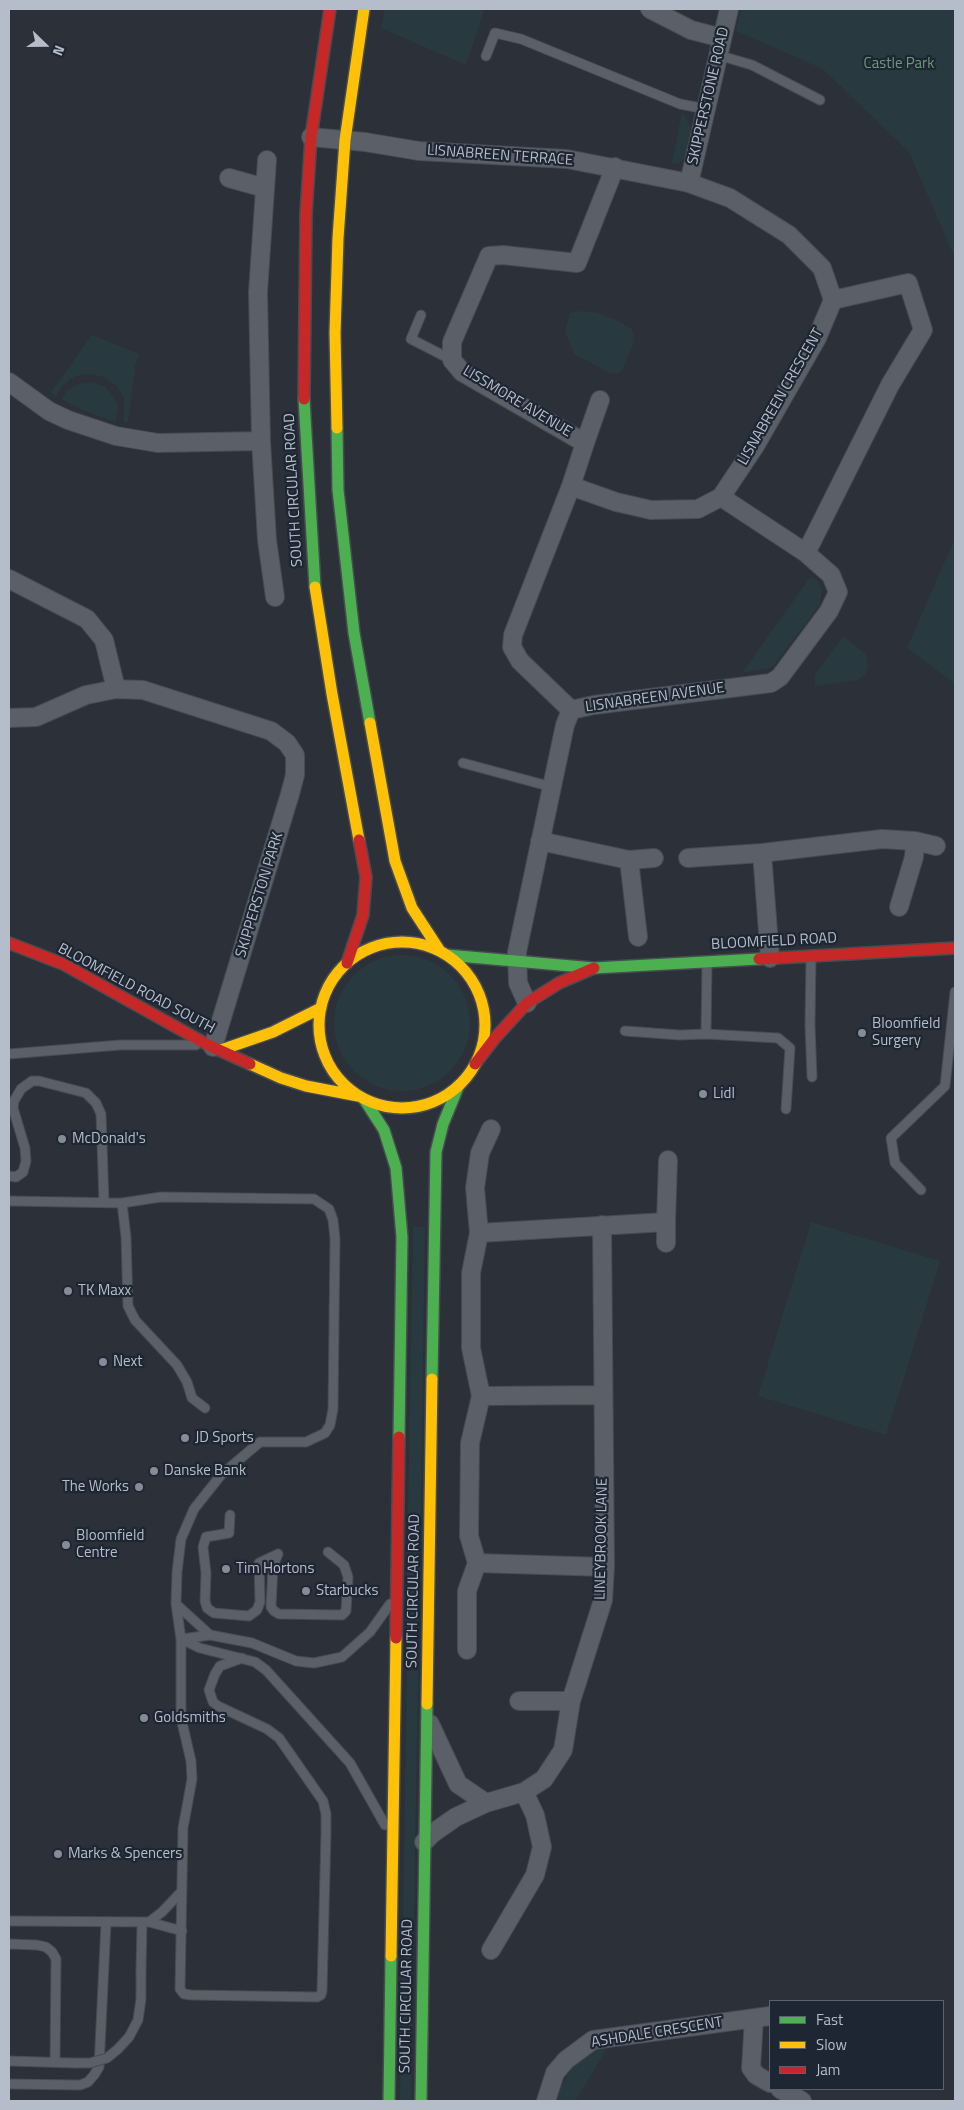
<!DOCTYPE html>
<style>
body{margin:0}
#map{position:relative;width:964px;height:2110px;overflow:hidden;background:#2b3039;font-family:"Titillium Web",sans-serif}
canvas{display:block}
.frame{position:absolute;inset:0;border:10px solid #b5bdca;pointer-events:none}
.legend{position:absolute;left:769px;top:2000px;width:175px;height:90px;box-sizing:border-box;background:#1e2634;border:1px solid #5a6270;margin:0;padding:6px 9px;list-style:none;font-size:15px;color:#b5bdca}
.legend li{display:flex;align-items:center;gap:10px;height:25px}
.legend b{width:25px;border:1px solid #5a6270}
.north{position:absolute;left:20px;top:20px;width:50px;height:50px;-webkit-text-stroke:4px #1e2634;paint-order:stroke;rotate:112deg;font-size:14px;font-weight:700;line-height:20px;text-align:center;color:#b5bdca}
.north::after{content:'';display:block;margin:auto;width:18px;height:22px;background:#b5bdca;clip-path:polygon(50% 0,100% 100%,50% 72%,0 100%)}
</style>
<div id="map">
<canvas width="964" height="2110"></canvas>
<div class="frame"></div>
<ul class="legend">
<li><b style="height:6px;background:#4caf50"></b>Fast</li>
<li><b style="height:6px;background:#ffc107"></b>Slow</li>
<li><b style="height:6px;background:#c62828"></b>Jam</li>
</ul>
<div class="north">N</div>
</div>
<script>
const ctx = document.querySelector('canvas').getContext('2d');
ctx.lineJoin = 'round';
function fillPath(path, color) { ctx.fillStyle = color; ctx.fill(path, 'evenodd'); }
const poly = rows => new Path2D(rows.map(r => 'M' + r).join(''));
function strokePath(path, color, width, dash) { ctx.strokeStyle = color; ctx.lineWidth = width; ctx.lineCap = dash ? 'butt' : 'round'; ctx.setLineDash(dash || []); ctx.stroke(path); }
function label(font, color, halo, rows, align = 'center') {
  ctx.font = font + ' "Titillium Web",sans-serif'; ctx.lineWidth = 4.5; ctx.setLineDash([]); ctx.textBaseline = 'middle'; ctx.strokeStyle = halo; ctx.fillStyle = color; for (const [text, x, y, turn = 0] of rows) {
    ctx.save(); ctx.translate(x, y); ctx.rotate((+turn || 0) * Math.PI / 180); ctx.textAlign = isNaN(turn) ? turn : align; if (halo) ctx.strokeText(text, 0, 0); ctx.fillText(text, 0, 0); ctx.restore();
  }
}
const green = poly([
 [385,9,485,9,466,65,381,28],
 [741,9,955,9,955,259,909,152,823,69,736,31],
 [682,111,691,128,686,156,679,164,672,163],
 [582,311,598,313,616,320,632,329,635,339,623,369,618,374,610,373,574,354,565,331,570,313],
 [92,335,139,354,135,366,128,422,124,421,124,398,117,386,104,377,90,374,76,376,63,385,56,396,51,392],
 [92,382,105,387,115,399,118,408,115,422,82,410,61,399,68,390,78,384],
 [955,538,955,684,907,648],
 [811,576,818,582,822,590,820,604,774,665,769,668,742,673],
 [843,636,866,654,868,665,866,674,857,680,815,686,815,675],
 '334 1023a68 68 0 1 1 136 0a68 68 0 1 1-136 0Z',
 [811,1222,940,1261,886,1435,758,1396],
 [413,1227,425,1227,419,1630,406,1630],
 [407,1671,418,1671,411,2101,400,2101],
 [609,2045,575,2101,557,2101,560,2088,573,2067,584,2056,600,2046]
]);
const lane = poly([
 [718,55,752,65,820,100],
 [486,56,495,33,521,39,680,104,706,109],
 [421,315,411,339,452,360],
 [463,763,552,787],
 [811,956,810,1025,812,1077],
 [625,1031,680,1035,706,1034,707,963],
 [706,1034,778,1038,790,1048,786,1109],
 [9,1054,120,1045,196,1045],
 [9,1176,16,1177,23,1172,26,1161,25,1148,13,1108,14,1101,21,1089,32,1081,39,1081,86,1093,96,1103,101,1114,104,1202],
 [921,1190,895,1163,891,1138,945,1086,955,992],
 [9,1201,122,1203,161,1197,314,1199,329,1209,333,1220,335,1239,333,1409,330,1425,325,1433,306,1442,260,1442,221,1475,194,1509,181,1539,177,1572,176,1604,181,1639,181,1718,191,1761,192,1779,183,1828,180,1989,184,1994,191,1995,317,1997,321,1995,322,1991,326,1832,326,1814,323,1801,279,1738,267,1729,218,1706,213,1702,209,1690,215,1674,220,1666,242,1658],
 [122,1203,126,1237,128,1306,135,1320,177,1365,187,1382,192,1398,205,1408],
 [230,1515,229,1533,206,1537,203,1547,206,1573,205,1601,207,1608,214,1613,249,1616,257,1610,260,1602,259,1563,278,1554],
 [278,1554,273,1566,271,1607,274,1611,279,1614,342,1615,346,1611,348,1577,344,1565,328,1552],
 [176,1604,210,1635],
 [181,1639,200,1648,255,1662,266,1670,350,1763,385,1825],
 [182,1639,210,1635,252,1643,296,1661,314,1663,342,1657,370,1632,390,1604],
 [9,1921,149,1922,182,1931],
 [149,1922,162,1912,182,1891],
 [9,1944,37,1945,46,1947,52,1952,56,1959,55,2062],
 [141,1969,142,1923],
 [9,2061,75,2063],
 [9,2084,80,2085,88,2082,94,2075,99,2067,106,1923]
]);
const street = poly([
 [650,9,691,30,722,38],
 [311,137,365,142,419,151,567,159,689,183,730,198,789,235,822,268,833,300,817,338,755,446,721,497,698,509,651,510,616,502,571,486],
 [229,178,265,188],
 [689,183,729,9],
 [9,382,49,411,68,420,116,436,158,443,261,441,267,540,275,597],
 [261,441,258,292,267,160],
 [585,443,600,400],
 [806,553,890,385,923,330,908,283,833,300],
 [9,579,87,619,104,640,116,689],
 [571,710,520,661,512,647,513,635,571,486,585,443,462,372,452,360,452,342,489,256,503,255,577,263,615,167],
 [9,718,36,717,86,695,116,689,143,690,271,731,287,743,295,755,295,775,290,794,213,1047],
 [540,841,629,860,654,858],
 [762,853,770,958],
 [688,858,762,853,882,839,915,841,936,846],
 [629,860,638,937],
 [899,907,914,857,915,841],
 [527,1003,518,983,517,952,565,725,571,710,594,705,771,683,780,677,829,611,838,592,831,575,806,553,721,497],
 [479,1233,666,1222,668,1160],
 [666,1243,666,1222],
 [481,1396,603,1395],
 [477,1563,605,1567],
 [467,1650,467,1591,477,1563,469,1536,470,1443,481,1396,471,1348,471,1273,479,1233,475,1188,480,1153,491,1129],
 [519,1701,571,1701],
 [486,1803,524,1792,544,1779,563,1750,571,1701,603,1600,605,1567,602,1225],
 [424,1842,433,1833,456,1817,486,1803,458,1784,430,1724],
 [491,1950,535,1875,542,1847,535,1815,524,1792],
 [754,2018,751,2068,756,2075,770,2083],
 [780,2089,802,2101],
 [546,2101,555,2073,566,2060,593,2040,770,2016]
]);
const fast = poly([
 [304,399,315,587],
 [337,428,338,490,354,633,370,723],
 [447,955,594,968,759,959],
 [364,1099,384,1130,396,1168,402,1237,399,1437],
 [432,1379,436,1152,443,1124,459,1085],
 [389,2101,391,1956],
 [421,2101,427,1704]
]);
const slow = poly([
 [337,428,335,333,338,238,345,140,364,9],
 [315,587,332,694,359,840],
 [370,723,395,861,412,908,440,951],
 '319 1025a83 83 0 1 1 166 0a83 83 0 1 1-166 0Z',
 [221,1050,273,1032,321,1008],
 [250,1064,281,1078,306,1086,358,1096],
 [427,1704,432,1379],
 [391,1956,396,1638]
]);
const jam = poly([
 [304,399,306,214,311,137,330,9],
 [9,943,63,964,208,1045,250,1064],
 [759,959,955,948],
 [347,963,363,915,366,877,359,840],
 [475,1064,495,1038,527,1003,559,983,594,968],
 [396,1638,399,1437]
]);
const laneBridge = poly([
 [75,2063,90,2063,107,2058,118,2049,129,2037,138,2020,141,1999,141,1969]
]);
const markers = [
 [862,1033,5,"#858c97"],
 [703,1094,5,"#858c97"],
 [62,1139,5,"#858c97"],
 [68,1291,5,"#858c97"],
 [103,1362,5,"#858c97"],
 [185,1438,5,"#858c97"],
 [154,1471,5,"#858c97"],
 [139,1487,5,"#858c97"],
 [66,1545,5,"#858c97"],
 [226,1569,5,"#858c97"],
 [306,1591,5,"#858c97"],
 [144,1718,5,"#858c97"],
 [58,1854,5,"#858c97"]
];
const parkNames = [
 ["Castle Park",899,64]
];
const streetNames = [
 ["SKIPPERSTONE ROAD",709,96,-77],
 ["LISNABREEN TERRACE",500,156,4],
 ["LISNABREEN CRESCENT",781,397,-60],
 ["LISSMORE AVENUE",517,402,31],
 ["SOUTH CIRCULAR ROAD",294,490,-93],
 ["LISNABREEN AVENUE",655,698,-8],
 ["SKIPPERSTON PARK",260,895,-73],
 ["BLOOMFIELD ROAD",774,942,-3],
 ["BLOOMFIELD ROAD SOUTH",136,989,28],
 ["LINEYBROOK LANE",602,1539,-89],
 ["SOUTH CIRCULAR ROAD",414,1591,-89],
 ["SOUTH CIRCULAR ROAD",407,1996,-89],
 ["ASHDALE CRESCENT",657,2033,-9]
];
const poiNames = [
 ["Bloomfield",872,1024],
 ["Surgery",872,1041],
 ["Lidl",713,1094],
 ["McDonald's",72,1139],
 ["TK Maxx",78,1291],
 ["Next",113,1362],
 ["JD Sports",195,1438],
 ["Danske Bank",164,1471],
 ["The Works",129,1487,"right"],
 ["Bloomfield",76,1536],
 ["Centre",76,1553],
 ["Tim Hortons",236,1569],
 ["Starbucks",316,1591],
 ["Goldsmiths",154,1718],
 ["Marks & Spencers",68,1854]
];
fillPath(green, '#283a3f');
strokePath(lane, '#474b52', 11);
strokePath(street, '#474b52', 20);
strokePath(fast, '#474b52', 14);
strokePath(slow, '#474b52', 14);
strokePath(jam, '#474b52', 14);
strokePath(lane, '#5b5f67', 9);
strokePath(street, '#5b5f67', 18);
strokePath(fast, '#4caf50', 11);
strokePath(slow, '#ffc107', 11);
strokePath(jam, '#c62828', 11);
strokePath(laneBridge, '#474b52', 11, []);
strokePath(laneBridge, '#5b5f67', 9);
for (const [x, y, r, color] of markers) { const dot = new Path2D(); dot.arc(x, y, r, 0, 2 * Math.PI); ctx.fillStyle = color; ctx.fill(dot); strokePath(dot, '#1e2634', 2); }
label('15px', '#6d9a79', '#1e2634', parkNames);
label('15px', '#b5bdca', '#1e2634', streetNames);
label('15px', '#b5bdca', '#1e2634', poiNames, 'left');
</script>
